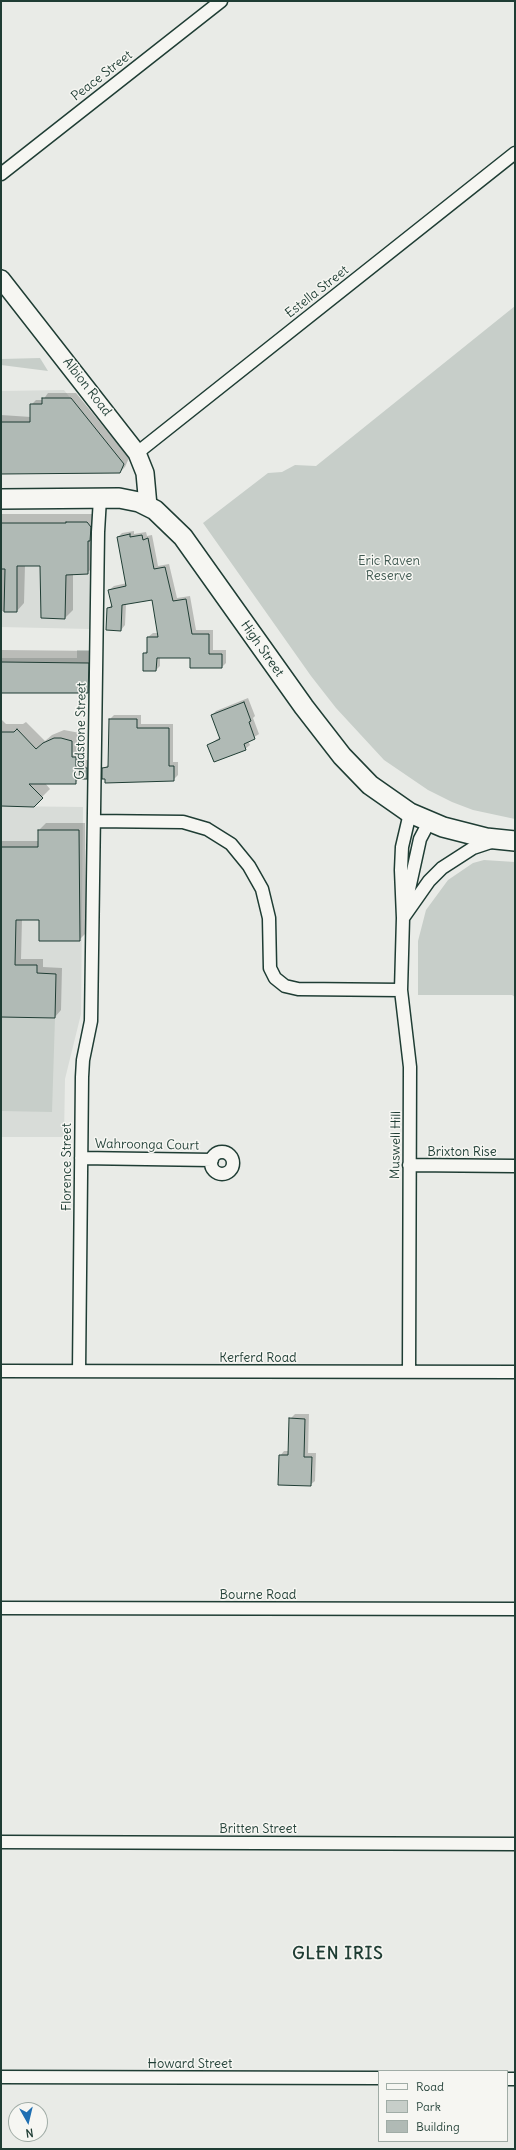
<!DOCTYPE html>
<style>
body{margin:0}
#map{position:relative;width:516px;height:2150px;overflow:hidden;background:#e9ebe7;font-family:Delius,sans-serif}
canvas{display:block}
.frame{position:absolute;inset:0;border:2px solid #1f3d34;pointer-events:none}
.legend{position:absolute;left:378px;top:2070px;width:130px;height:72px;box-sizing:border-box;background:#f6f6f2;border:1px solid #a0aca6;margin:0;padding:5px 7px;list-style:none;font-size:12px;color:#1f3d34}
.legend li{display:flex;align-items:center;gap:8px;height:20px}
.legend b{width:20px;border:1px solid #a0aca6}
.north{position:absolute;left:8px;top:2102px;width:40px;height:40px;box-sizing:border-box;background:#f6f6f2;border:1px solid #a0aca6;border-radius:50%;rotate:172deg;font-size:11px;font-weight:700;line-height:16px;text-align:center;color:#1f3d34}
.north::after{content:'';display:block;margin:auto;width:14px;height:18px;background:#1f6fb2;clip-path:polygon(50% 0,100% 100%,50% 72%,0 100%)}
</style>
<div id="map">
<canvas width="516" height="2150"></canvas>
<div class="frame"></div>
<ul class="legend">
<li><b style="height:5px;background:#f6f6f2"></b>Road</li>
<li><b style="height:11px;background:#c7cec9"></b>Park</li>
<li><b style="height:11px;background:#b0bab5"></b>Building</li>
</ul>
<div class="north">N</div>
</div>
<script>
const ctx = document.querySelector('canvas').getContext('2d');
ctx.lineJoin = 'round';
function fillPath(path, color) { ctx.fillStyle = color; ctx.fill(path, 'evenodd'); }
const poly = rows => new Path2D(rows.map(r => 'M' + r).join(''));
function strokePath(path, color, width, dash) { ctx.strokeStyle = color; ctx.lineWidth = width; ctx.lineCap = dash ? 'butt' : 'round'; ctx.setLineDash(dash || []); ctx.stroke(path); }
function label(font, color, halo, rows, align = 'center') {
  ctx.font = font + ' Delius,sans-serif'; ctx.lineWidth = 3; ctx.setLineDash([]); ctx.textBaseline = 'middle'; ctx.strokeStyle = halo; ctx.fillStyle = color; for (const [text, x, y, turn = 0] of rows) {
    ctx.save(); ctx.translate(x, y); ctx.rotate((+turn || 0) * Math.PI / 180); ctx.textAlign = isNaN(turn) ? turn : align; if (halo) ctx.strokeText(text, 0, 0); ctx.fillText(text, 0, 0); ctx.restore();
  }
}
const built = poly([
 [64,390,124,464,120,473,1,474,1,391],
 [66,522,87,522,91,527,90,629,1,627,1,523,66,523],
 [1,806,83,807,81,1014,65,1079,64,1137,1,1137]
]);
const green = poly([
 [515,306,515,819,473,810,452,802,428,790,384,760,336,708,311,676,203,523,268,473,282,472,295,465,316,466],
 [40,358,48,371,1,365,1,359],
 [77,650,90,650,90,663,1,662,1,658,77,658],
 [484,860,515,862,515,997,512,995,418,995,418,941,426,910,448,880,473,863],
 [1,1017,55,1018,52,1112,1,1111]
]);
const shadow = poly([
 [48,393,76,393,129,458,125,467,120,472,1,473,1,415,31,417,31,405,36,400,43,400],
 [1,514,95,514,95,565,87,573,73,574,73,610,65,618,41,565,25,565,24,603,17,611,1,611],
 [134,531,134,534,146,532,147,536,152,535,158,566,169,564,177,598,190,596,196,630,213,630,213,650,226,650,226,663,222,667,191,657,160,657,160,666,156,670,144,654,148,649,148,637,153,633,158,633,152,598,126,604,125,625,121,630,108,609,112,604,109,590,114,586,127,583,118,537,122,533],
 [1,650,100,651,100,680,88,692,1,692],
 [248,698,255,716,253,718,259,734,248,741,250,745,245,749,209,745,220,737,212,715,216,711],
 [114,715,141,715,141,724,173,724,173,762,178,762,178,775,173,780,103,769,109,764,110,719],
 [1,719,6,724,23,724,26,722,45,741,52,735,64,730,80,733,80,749,84,749,84,760,95,760,95,770,87,778,80,778,75,783,45,783,50,789,33,806,1,799],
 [46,823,85,823,86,933,79,940,40,919,22,919,21,959,43,959,43,967,62,968,61,1010,55,1017,1,1016,1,841,39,841,39,830],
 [295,1414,309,1414,308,1453,316,1453,315,1481,310,1485,280,1456,284,1451,290,1451,290,1419]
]);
const building = poly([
 [42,398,71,398,124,464,120,473,1,474,1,422,30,422,30,404,42,404,42,398],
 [66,522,87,522,91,527,90,541,88,541,88,574,66,575,65,619,41,618,40,566,17,566,17,612,4,612,5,569,1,569,1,523,66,523,66,522],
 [130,534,130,537,142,535,143,540,148,538,154,569,165,567,173,601,186,599,192,634,209,634,209,654,222,654,222,668,190,668,190,658,157,658,156,671,143,671,143,653,147,653,147,637,158,637,152,600,122,605,121,631,106,630,107,608,112,607,108,590,126,586,117,537,130,534],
 [1,662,89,663,88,693,1,693,1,662],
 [244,702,251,721,249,722,255,739,244,744,246,750,214,762,207,745,220,739,211,715,244,702],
 [109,719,137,719,137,728,169,728,169,766,174,766,174,781,105,783,105,779,102,779,102,768,108,767,109,719],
 [17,729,36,749,43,743,54,738,61,738,72,741,72,757,76,757,76,768,87,768,87,779,76,779,76,784,29,784,43,798,34,807,1,806,1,732,14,732,17,729],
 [38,830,79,830,80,941,39,941,39,920,16,920,15,965,37,965,37,973,56,974,55,1018,1,1017,1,847,38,847,38,830],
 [289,1418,305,1419,304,1457,312,1457,311,1486,278,1485,279,1455,288,1455,289,1418]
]);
const minor = poly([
 [1,174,221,1],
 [137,453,515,153],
 [94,821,183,822,207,829,231,844,249,866,262,889,269,918,270,968,275,978,285,986,298,989,401,990],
 [406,903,420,839,429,822],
 [403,918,429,881,442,868,473,848,494,841],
 '211 1163a11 11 0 1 1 22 0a11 11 0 1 1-22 0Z',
 [81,1158,212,1160],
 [409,1165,515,1166],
 [1,1371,515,1372],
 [79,1371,82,1077,83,1060,91,1021,98,532,100,498],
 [409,1372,410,1067,401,990,403,918,401,870,402,847,410,813],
 [1,1608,515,1609],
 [1,1842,515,1844],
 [1,2077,379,2078],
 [507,2079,515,2079]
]);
const secondary = poly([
 [1,279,137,453,145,473,148,506]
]);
const primary = poly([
 [1,499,119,498,139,502,155,510,183,537,304,707,342,756,370,785,410,813,443,827,486,838,515,841]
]);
const streetNames = [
 ["Peace Street",102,76,-38],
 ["Estella Street",317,292,-38],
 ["Albion Road",87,387,52],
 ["High Street",262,649,55],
 ["Gladstone Street",81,731,-89],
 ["Wahroonga Court",147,1145,1],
 ["Muswell Hill",396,1145,-89],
 ["Brixton Rise",462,1152],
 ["Florence Street",67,1167,-90],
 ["Kerferd Road",258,1358],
 ["Bourne Road",258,1595],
 ["Britten Street",258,1829],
 ["Howard Street",190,2064]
];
const parkNames = [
 ["Eric Raven",389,561],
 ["Reserve",389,576]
];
const districtNames = [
 ["GLEN IRIS",338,1954]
];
fillPath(built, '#d8dcd8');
fillPath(green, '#c7cec9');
fillPath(shadow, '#0003');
fillPath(building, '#b0bab5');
strokePath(building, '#1f3d34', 1);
strokePath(minor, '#1f3d34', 15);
strokePath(secondary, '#1f3d34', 20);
strokePath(primary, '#1f3d34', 22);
strokePath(minor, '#f6f6f2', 12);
strokePath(secondary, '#f6f6f2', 17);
strokePath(primary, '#f6f6f2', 19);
label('13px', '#1f3d34', '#f6f6f2', streetNames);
label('13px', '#415a52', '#f6f6f2', parkNames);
ctx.letterSpacing = '1px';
label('bold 17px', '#1f3d34', '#f6f6f2', districtNames);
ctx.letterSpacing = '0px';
</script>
